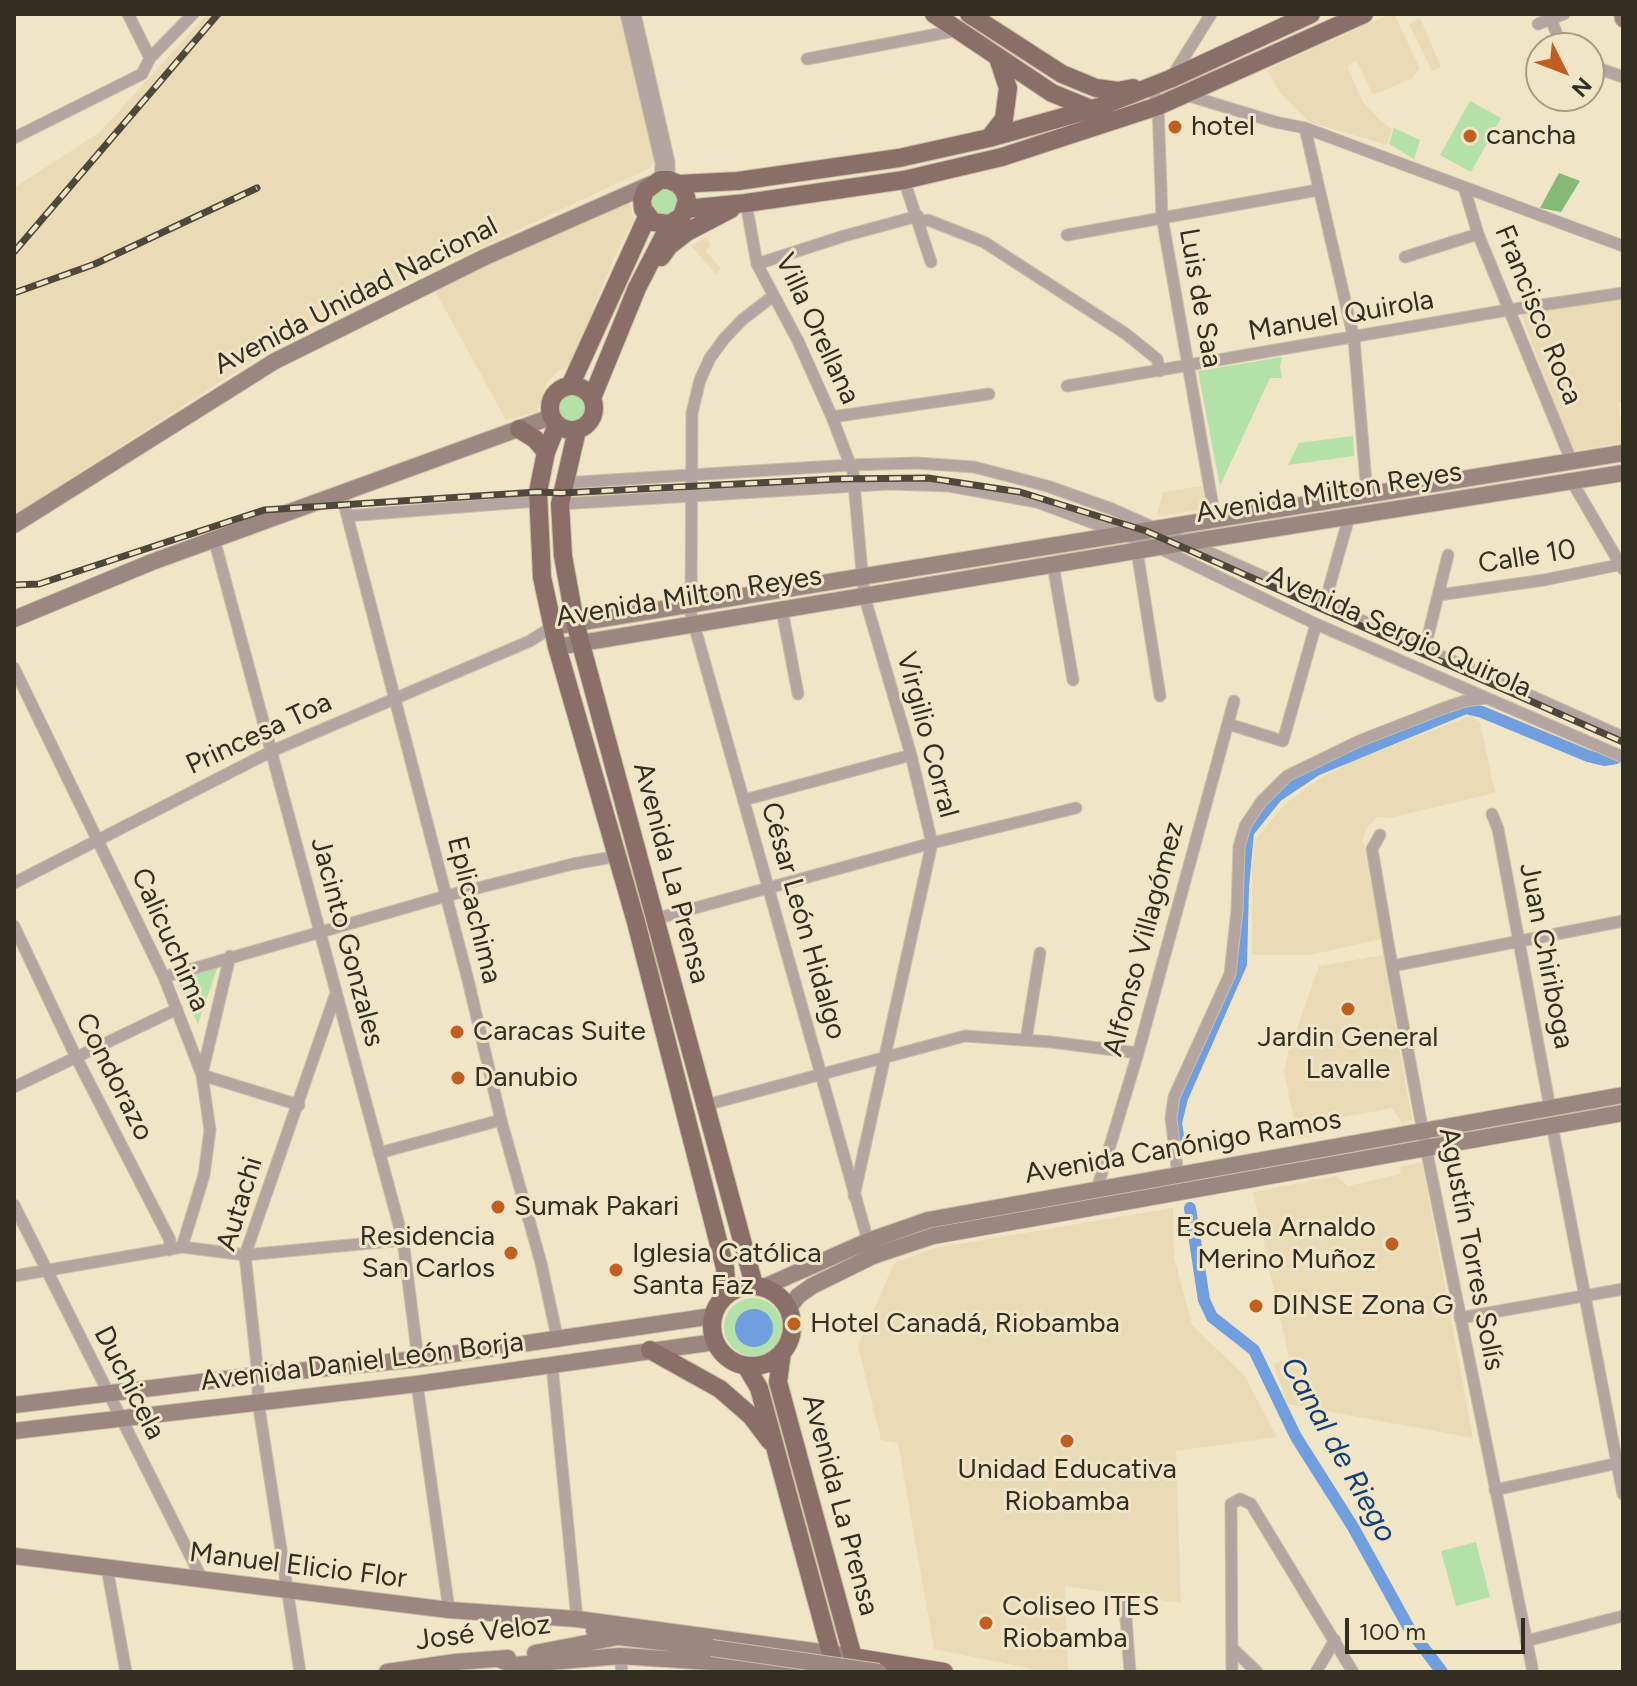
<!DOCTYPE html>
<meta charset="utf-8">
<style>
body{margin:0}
#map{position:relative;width:1637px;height:1686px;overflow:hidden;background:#f1e5c7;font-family:Figtree,sans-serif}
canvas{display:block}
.frame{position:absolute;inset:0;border:16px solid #322e22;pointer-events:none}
.north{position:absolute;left:1525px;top:32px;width:80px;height:80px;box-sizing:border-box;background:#f1e5c7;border:2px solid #a59c85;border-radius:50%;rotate:132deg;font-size:22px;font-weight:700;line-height:32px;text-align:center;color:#322e22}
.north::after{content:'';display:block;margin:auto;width:28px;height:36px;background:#c15f20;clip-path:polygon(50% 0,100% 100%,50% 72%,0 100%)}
.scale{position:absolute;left:1345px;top:1618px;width:180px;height:36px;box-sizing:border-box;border:4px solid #322e22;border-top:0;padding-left:10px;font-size:24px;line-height:28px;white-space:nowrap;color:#322e22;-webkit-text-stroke:6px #f1e5c7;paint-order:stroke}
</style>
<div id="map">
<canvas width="1637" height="1686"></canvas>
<div class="frame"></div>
<div class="north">N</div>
<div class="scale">100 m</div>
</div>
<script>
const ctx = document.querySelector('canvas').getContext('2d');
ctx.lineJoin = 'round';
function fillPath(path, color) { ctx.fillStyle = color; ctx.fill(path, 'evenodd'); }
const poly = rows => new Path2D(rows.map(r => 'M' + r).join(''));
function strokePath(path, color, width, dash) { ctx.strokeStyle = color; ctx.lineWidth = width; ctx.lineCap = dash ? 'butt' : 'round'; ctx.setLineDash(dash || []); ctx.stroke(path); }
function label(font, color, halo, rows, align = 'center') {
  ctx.font = font + ' Figtree,sans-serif'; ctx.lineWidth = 6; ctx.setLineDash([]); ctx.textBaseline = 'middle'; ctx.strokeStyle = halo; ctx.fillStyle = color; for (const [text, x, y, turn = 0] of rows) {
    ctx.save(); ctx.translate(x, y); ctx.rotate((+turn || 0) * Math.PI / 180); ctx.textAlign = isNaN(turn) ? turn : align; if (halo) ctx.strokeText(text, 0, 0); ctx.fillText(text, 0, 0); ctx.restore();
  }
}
const built = poly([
 [207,14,624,14,656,157,650,168,291,336,14,515,14,188,100,132],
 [1390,14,1394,14,1420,68,1412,78,1373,95,1356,60,1347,66,1363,102,1380,120,1392,129,1387,145,1309,122,1281,94,1267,70],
 [1420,18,1441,67,1432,71,1409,24],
 [629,199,634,220,616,253,571,364,557,372,547,382,537,412,506,420,434,289],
 [706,237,711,246,705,250,721,268,716,274,691,246],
 [1623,299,1623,402,1618,403,1623,443,1573,451,1521,314],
 [1202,486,1206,509,1157,516,1163,492],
 [1471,716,1480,722,1495,793,1389,818,1377,817,1366,829,1363,840,1381,939,1310,955,1252,955,1252,870,1256,839,1285,804,1322,777,1355,760],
 [1383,955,1412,1120,1402,1123,1392,1108,1313,1123,1309,1137,1298,1139,1284,1072,1288,1053,1319,966],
 [1422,1162,1422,1163,1473,1438,1288,1404,1273,1364,1289,1359,1253,1192,1336,1176,1348,1186,1400,1174,1401,1167],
 [1173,1208,1174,1257,1192,1325,1244,1375,1277,1437,1176,1451,1181,1603,1065,1586,1068,1672,1048,1672,934,1649,898,1443,881,1440,858,1346,894,1263,935,1248]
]);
const green = poly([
 [1470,101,1501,118,1471,172,1440,155],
 [1394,128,1420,140,1414,159,1389,144],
 [677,188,682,209,659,220,647,200,653,189],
 [1282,357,1280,367,1282,378,1270,378,1220,486,1198,371],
 '553 407a19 19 0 1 1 38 0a19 19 0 1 1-38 0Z',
 [1353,436,1354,456,1288,465,1299,443],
 [218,966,198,1024,174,977],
 '724 1327a29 29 0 1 1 58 0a29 29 0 1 1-58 0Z',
 [1476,1542,1490,1597,1456,1606,1441,1551]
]);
const forest = poly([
 [1559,173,1580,181,1561,212,1540,208]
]);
const water = poly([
 '735 1328a19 19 0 1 1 38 0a19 19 0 1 1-38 0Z'
]);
const canal = poly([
 [1178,1136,1176,1123,1182,1098,1241,964,1243,887,1248,832,1277,796,1316,770,1466,708,1482,712,1588,756,1604,760,1616,758],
 [1190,1208,1204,1300,1212,1317,1254,1350,1296,1437,1353,1527,1410,1630,1442,1672]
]);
const street = poly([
 [128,14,150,58],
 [626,14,661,163,660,180],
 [635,14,669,162,669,180],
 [1551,19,1562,48],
 [1538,24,1564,14],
 [807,59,959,30],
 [1589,65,1623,77],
 [1173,75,1211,14],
 [1152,85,1158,106,1162,217,1215,518],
 [1186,95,1275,122,1305,128,1623,246],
 [1558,98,1559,96],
 [1305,128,1354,339,1367,494],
 [14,138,142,74,150,58,193,14],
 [904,180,931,262],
 [1464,187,1478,234,1571,460],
 [746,203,757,264,798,341,832,417,853,472,864,595,911,755,932,843,854,1196],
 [920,222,928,220,984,242,1126,334,1157,359,1160,371],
 [1067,235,1318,190],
 [1405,257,1478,234],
 [757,264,844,236,918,216],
 [773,296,742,320,724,339,710,358,700,380,692,413,691,614,868,1241],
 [1067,386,1508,310,1623,293],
 [832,417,989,394],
 [1571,480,1623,569],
 [563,483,850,465,917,463,974,467,1047,486,1112,509,1623,737],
 [341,492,468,980,501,1120,541,1263,558,1341],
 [560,504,889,484,949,486,1037,502,1157,547,1316,624,1623,757],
 [347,516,537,501],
 [214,539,403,1240,418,1359],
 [1137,551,1160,696],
 [1053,565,1073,680],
 [1439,595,1544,580,1623,564],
 [1325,602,1349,517],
 [782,610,798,694],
 [1425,648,1448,555],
 [14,668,164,977,202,1075,210,1130,204,1175,182,1247],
 [1228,724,1283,741,1316,624],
 [744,800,911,755],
 [1492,814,1498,829,1550,1108],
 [1380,835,1372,849,1392,966,1426,1148,1533,1672],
 [14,883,272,751,530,641,552,627],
 [655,919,932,843,1076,808],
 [14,926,76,1057,170,1240,169,1250],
 [1392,966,1623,921],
 [164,977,446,896,573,864,618,856],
 [1026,1040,1040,953],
 [202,1074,230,956],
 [202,1075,299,1105],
 [14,1087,177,1009],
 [706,1105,965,1036,1051,1042,1138,1053],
 [1552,1125,1623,1494],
 [379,1153,501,1120],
 [1178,1175,1171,1118,1174,1097,1230,974,1237,910,1239,847,1245,826,1261,802,1287,776,1359,741,1444,708,1465,701,1487,698],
 [1097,1189,1138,1053,1234,701],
 [14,1205,203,1581],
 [14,1276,182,1247,245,1255,403,1240],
 [1460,1318,1623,1289],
 [552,1365,577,1619],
 [417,1384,449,1610],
 [1495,1490,1623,1462],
 [107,1568,126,1672],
 [1125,1605,1130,1672],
 [1526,1641,1623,1616],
 [1232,1648,1257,1672],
 [620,1656,622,1672],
 [300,1672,258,1401,258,1375,245,1255,335,996],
 [1232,1672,1231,1504,1240,1499,1251,1504,1353,1672],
 [1316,1672,1335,1640]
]);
const secondary = poly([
 [1622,14,1623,19],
 [14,525,275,361,485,257,651,184],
 [14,619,152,562,551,417],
 [552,627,1623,453],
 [557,647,1189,542,1623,473],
 [764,1287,868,1241,928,1220,1623,1095],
 [788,1309,798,1296,812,1286,873,1256,933,1236,1623,1113],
 [14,1405,258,1375,418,1359,713,1316],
 [14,1431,417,1384,715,1342],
 [14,1556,449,1610,577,1619,842,1655],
 [594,1630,619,1637,712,1648],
 [535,1653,618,1637],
 [498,1659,514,1665,620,1656,726,1663,796,1672],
 [387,1672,456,1662,508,1658]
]);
const primary = poly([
 [934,14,1052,93,1096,111],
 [969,14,1062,74,1096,88,1118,91,1133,88],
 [989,138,1004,119,1008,88,998,58],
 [678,184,684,191,687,200,682,216,670,224,653,222,643,209,642,200,645,191,660,180,669,180,678,184,738,181,899,158,989,138,1099,107,1170,79,1311,14],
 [686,209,746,203,904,180,1002,157,1158,106,1364,14],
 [661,257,669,246,687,232,731,209],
 '550 408a22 22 0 1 1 44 0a22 22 0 1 1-44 0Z',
 [570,386,647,217],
 [592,398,637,288,670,224],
 [557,425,546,452,538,492,542,577,557,647,636,922,725,1268,727,1294],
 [519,429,535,439,546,452],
 [577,430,560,504,563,556,575,622,754,1285],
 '712 1326a40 40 0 1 1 80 0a40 40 0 1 1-80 0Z',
 [650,1350,720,1389,751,1416,770,1441],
 [782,1352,778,1382,857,1672],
 [746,1366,759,1388,836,1672],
 [852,1657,944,1672]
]);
const rail = poly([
 [14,252,218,14],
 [14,293,95,264,257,188],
 [14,585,39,584,264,510,538,492,561,493,835,479,928,478,1020,492,1146,531,1623,742]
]);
const secondaryBridge = poly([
 [712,1648,879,1672]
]);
const markers = [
 [1175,127,8,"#c15f20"],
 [1470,136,8,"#c15f20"],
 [1348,1009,8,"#c15f20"],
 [457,1032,8,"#c15f20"],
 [458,1078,8,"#c15f20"],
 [498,1207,8,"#c15f20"],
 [1392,1244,8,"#c15f20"],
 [511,1253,8,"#c15f20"],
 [616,1270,8,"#c15f20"],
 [1256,1306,8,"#c15f20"],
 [794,1324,8,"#c15f20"],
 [1067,1441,8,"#c15f20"],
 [986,1623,8,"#c15f20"]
];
const poiNames = [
 ["hotel",1191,127],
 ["cancha",1486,136],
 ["Caracas Suite",473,1032],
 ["Jardin General",1348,1038,"center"],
 ["Lavalle",1348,1070,"center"],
 ["Danubio",474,1078],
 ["Sumak Pakari",514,1207],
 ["Escuela Arnaldo",1376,1228,"right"],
 ["Merino Muñoz",1376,1260,"right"],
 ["Residencia",495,1237,"right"],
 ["San Carlos",495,1269,"right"],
 ["Iglesia Católica",632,1254],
 ["Santa Faz",632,1286],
 ["DINSE Zona G",1272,1306],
 ["Hotel Canadá, Riobamba",810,1324],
 ["Unidad Educativa",1067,1470,"center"],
 ["Riobamba",1067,1502,"center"],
 ["Coliseo ITES",1002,1607],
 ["Riobamba",1002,1639]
];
const streetNames = [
 ["Avenida Unidad Nacional",356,296,-27],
 ["Luis de Saa",1200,298,80],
 ["Francisco Roca",1538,315,68],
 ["Manuel Quirola",1341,316,-10],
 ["Villa Orellana",817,329,65],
 ["Avenida Milton Reyes",1329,493,-9],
 ["Calle 10",1527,557,-9],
 ["Avenida Milton Reyes",689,597,-9],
 ["Avenida Sergio Quirola",1399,632,24],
 ["Princesa Toa",259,734,-25],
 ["Virgilio Corral",927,735,75],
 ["Avenida La Prensa",671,873,75],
 ["Eplicachima",474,910,76],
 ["César León Hidalgo",803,921,74],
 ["Alfonso Villagómez",1144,939,-75],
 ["Calicuchima",170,940,66],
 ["Jacinto Gonzales",347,942,75],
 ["Juan Chiriboga",1546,956,79],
 ["Condorazo",114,1077,63],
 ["Avenida Canónigo Ramos",1183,1147,-10],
 ["Autachi",240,1204,-73],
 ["Agustín Torres Solís",1471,1249,79],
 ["Avenida Daniel León Borja",362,1362,-7],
 ["Duchicela",129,1383,63],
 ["Avenida La Prensa",840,1505,75],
 ["Manuel Elicio Flor",298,1566,7],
 ["José Veloz",483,1633,-7]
];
const waterNames = [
 ["Canal de Riego",1338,1450,61]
];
fillPath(built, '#eadbb6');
fillPath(green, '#b3e1a8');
fillPath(forest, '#84b977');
fillPath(water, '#709ede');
strokePath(canal, '#709ede', 12);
strokePath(street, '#cbc0a6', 13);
strokePath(secondary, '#cbc0a6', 18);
strokePath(primary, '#cbc0a6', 20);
strokePath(street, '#b4a5a1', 11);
strokePath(secondary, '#9c8680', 16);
strokePath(primary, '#8a6f68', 18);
strokePath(rail, '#4d4839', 7);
strokePath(rail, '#f1e5c7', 4, [12]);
strokePath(secondaryBridge, '#cbc0a6', 18, []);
strokePath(secondaryBridge, '#9c8680', 16);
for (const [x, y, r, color] of markers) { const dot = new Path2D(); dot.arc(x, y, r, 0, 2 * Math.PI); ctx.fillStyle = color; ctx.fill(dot); strokePath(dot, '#f1e5c7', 3); }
label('28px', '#322e22', '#f1e5c7', poiNames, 'left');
label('28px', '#322e22', '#f1e5c7', streetNames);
label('italic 30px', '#113e78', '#f1e5c7', waterNames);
</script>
